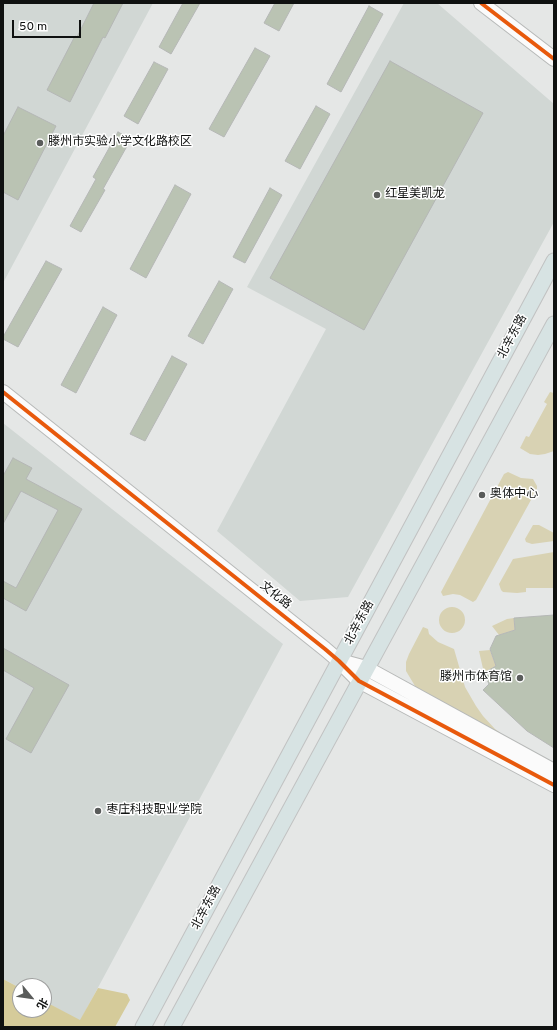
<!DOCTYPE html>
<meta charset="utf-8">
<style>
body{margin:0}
#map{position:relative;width:557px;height:1030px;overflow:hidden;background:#e5e7e6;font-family:Overpass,"Noto Sans SC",sans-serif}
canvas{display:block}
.frame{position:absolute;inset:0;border:4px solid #0f1110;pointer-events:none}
.north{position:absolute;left:12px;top:978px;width:40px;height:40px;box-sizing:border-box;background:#fff;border:1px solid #9fa09f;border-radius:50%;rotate:119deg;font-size:11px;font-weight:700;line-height:16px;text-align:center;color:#0f1110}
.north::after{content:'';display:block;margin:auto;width:14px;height:18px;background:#5a5c5b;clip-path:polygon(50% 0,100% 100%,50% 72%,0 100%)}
.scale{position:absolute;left:12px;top:20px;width:69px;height:18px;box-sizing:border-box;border:2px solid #0f1110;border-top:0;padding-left:5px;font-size:12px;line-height:14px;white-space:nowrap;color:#0f1110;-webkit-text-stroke:3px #fff;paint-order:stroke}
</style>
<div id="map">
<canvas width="557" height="1030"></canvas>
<div class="frame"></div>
<div class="north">北</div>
<div class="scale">50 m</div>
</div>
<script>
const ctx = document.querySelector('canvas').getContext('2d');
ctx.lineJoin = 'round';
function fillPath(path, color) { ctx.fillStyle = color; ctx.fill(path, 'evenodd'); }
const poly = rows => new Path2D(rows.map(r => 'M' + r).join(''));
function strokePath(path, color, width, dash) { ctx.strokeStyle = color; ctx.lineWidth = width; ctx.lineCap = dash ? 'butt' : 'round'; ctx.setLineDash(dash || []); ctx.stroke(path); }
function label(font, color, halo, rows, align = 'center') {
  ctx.font = font + ' Overpass,"Noto Sans SC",sans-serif'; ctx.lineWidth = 3; ctx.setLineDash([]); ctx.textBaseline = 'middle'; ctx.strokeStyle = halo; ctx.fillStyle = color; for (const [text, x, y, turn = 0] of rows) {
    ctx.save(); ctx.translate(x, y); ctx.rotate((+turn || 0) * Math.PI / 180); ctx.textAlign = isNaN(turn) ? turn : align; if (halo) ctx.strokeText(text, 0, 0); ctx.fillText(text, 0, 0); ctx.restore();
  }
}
const built = poly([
 [3,3,153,3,3,283],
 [404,3,437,3,554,104,554,222,348,597,300,601,217,531,326,329,247,287],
 [3,423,283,644,80,1021,44,1001,44,986,20,986,20,988,3,979]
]);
const green = poly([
 [550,392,554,393,554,451,545,454,538,455,530,454,520,448,526,436,529,437,547,404,544,402],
 [508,472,521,478,533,479,537,486,537,489,476,600,473,602,460,595,453,594,443,596,441,592,504,474],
 [533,525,539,525,554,533,554,541,532,544,526,542,525,539],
 [554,552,554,588,526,588,526,592,517,593,503,592,501,590,499,584,513,559],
 '439 620a13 13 0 1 1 26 0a13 13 0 1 1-26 0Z',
 [514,618,515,630,499,635,492,626,507,619],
 [423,627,428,629,429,634,438,642,454,649,465,687,476,706,483,716,495,729,514,743,424,695,415,686,406,671,406,662,409,654],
 [490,650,496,666,484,673,479,651]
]);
const forest = poly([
 [3,979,20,988,20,1010,44,1010,44,1001,80,1020,98,988,127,994,130,1000,115,1027,3,1027]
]);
const building = poly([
 [94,3,123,3,105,38,103,37,70,102,47,90,75,36,77,37,94,3],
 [183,3,200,3,171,54,159,47,183,3],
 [275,3,294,3,279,31,264,23,275,3],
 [369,6,383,14,341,92,327,84,369,6],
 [255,48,270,56,224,137,209,129,255,48],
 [390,61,483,113,364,330,270,278,390,61],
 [154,62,168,69,138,124,124,116,154,62],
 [316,106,330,114,300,169,285,161,316,106],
 [18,107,56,126,18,200,3,192,3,136,18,107],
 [118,132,131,139,103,189,105,190,81,232,70,226,96,179,93,177,118,132],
 [175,185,191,194,146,278,130,269,175,185],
 [270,188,282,195,245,263,233,257,270,188],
 [46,261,62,269,18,347,3,339,3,337,46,261],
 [219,281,233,289,203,344,188,336,219,281],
 [103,307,117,315,76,393,61,385,103,307],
 [172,356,187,364,145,441,130,434,172,356],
 [13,458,32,468,26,479,82,509,26,611,3,598,3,581,16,588,58,510,21,491,3,524,3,476,13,458],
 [554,615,554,748,527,731,483,690,489,684,484,673,496,666,490,649,496,636,515,630,514,618,554,615],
 [3,648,69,685,31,753,6,739,34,688,3,670,3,648]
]);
const secondary = poly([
 [481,3,554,59],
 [3,392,325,649,339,661,359,681,554,785],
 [340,661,366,668,554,771]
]);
const primary = poly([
 [143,1027,554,261],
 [172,1027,554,324]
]);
const cycleway = poly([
 [481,3,554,59],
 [3,392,325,649,339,661,359,681,554,785]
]);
const markers = [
 [40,143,4,"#5a5c5b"],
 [377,195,4,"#5a5c5b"],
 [482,495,4,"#5a5c5b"],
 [520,678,4,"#5a5c5b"],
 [98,811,4,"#5a5c5b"]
];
const poiNames = [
 ["滕州市实验小学文化路校区",48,143],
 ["红星美凯龙",385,195],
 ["奥体中心",490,495],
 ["滕州市体育馆",512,678,"right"],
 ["枣庄科技职业学院",106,811]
];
const streetNames = [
 ["北辛东路",513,337,-62],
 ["文化路",275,596,39],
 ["北辛东路",360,623,-62],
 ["北辛东路",207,908,-62]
];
fillPath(built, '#d1d7d4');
fillPath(green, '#d8d2b3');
fillPath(forest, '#d5cb9a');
fillPath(building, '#bac3b3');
strokePath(building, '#b5b7b6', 1);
strokePath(secondary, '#b7b9b8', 16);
strokePath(primary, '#c1c2c2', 17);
strokePath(secondary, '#fbfbfb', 14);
strokePath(primary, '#d7e3e3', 15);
strokePath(cycleway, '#e8590c', 4);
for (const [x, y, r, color] of markers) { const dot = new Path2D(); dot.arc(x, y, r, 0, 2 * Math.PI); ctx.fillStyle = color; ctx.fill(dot); strokePath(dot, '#fff', 1.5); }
label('12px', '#0f1110', '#fff', poiNames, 'left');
label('12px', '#0f1110', '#fff', streetNames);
</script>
